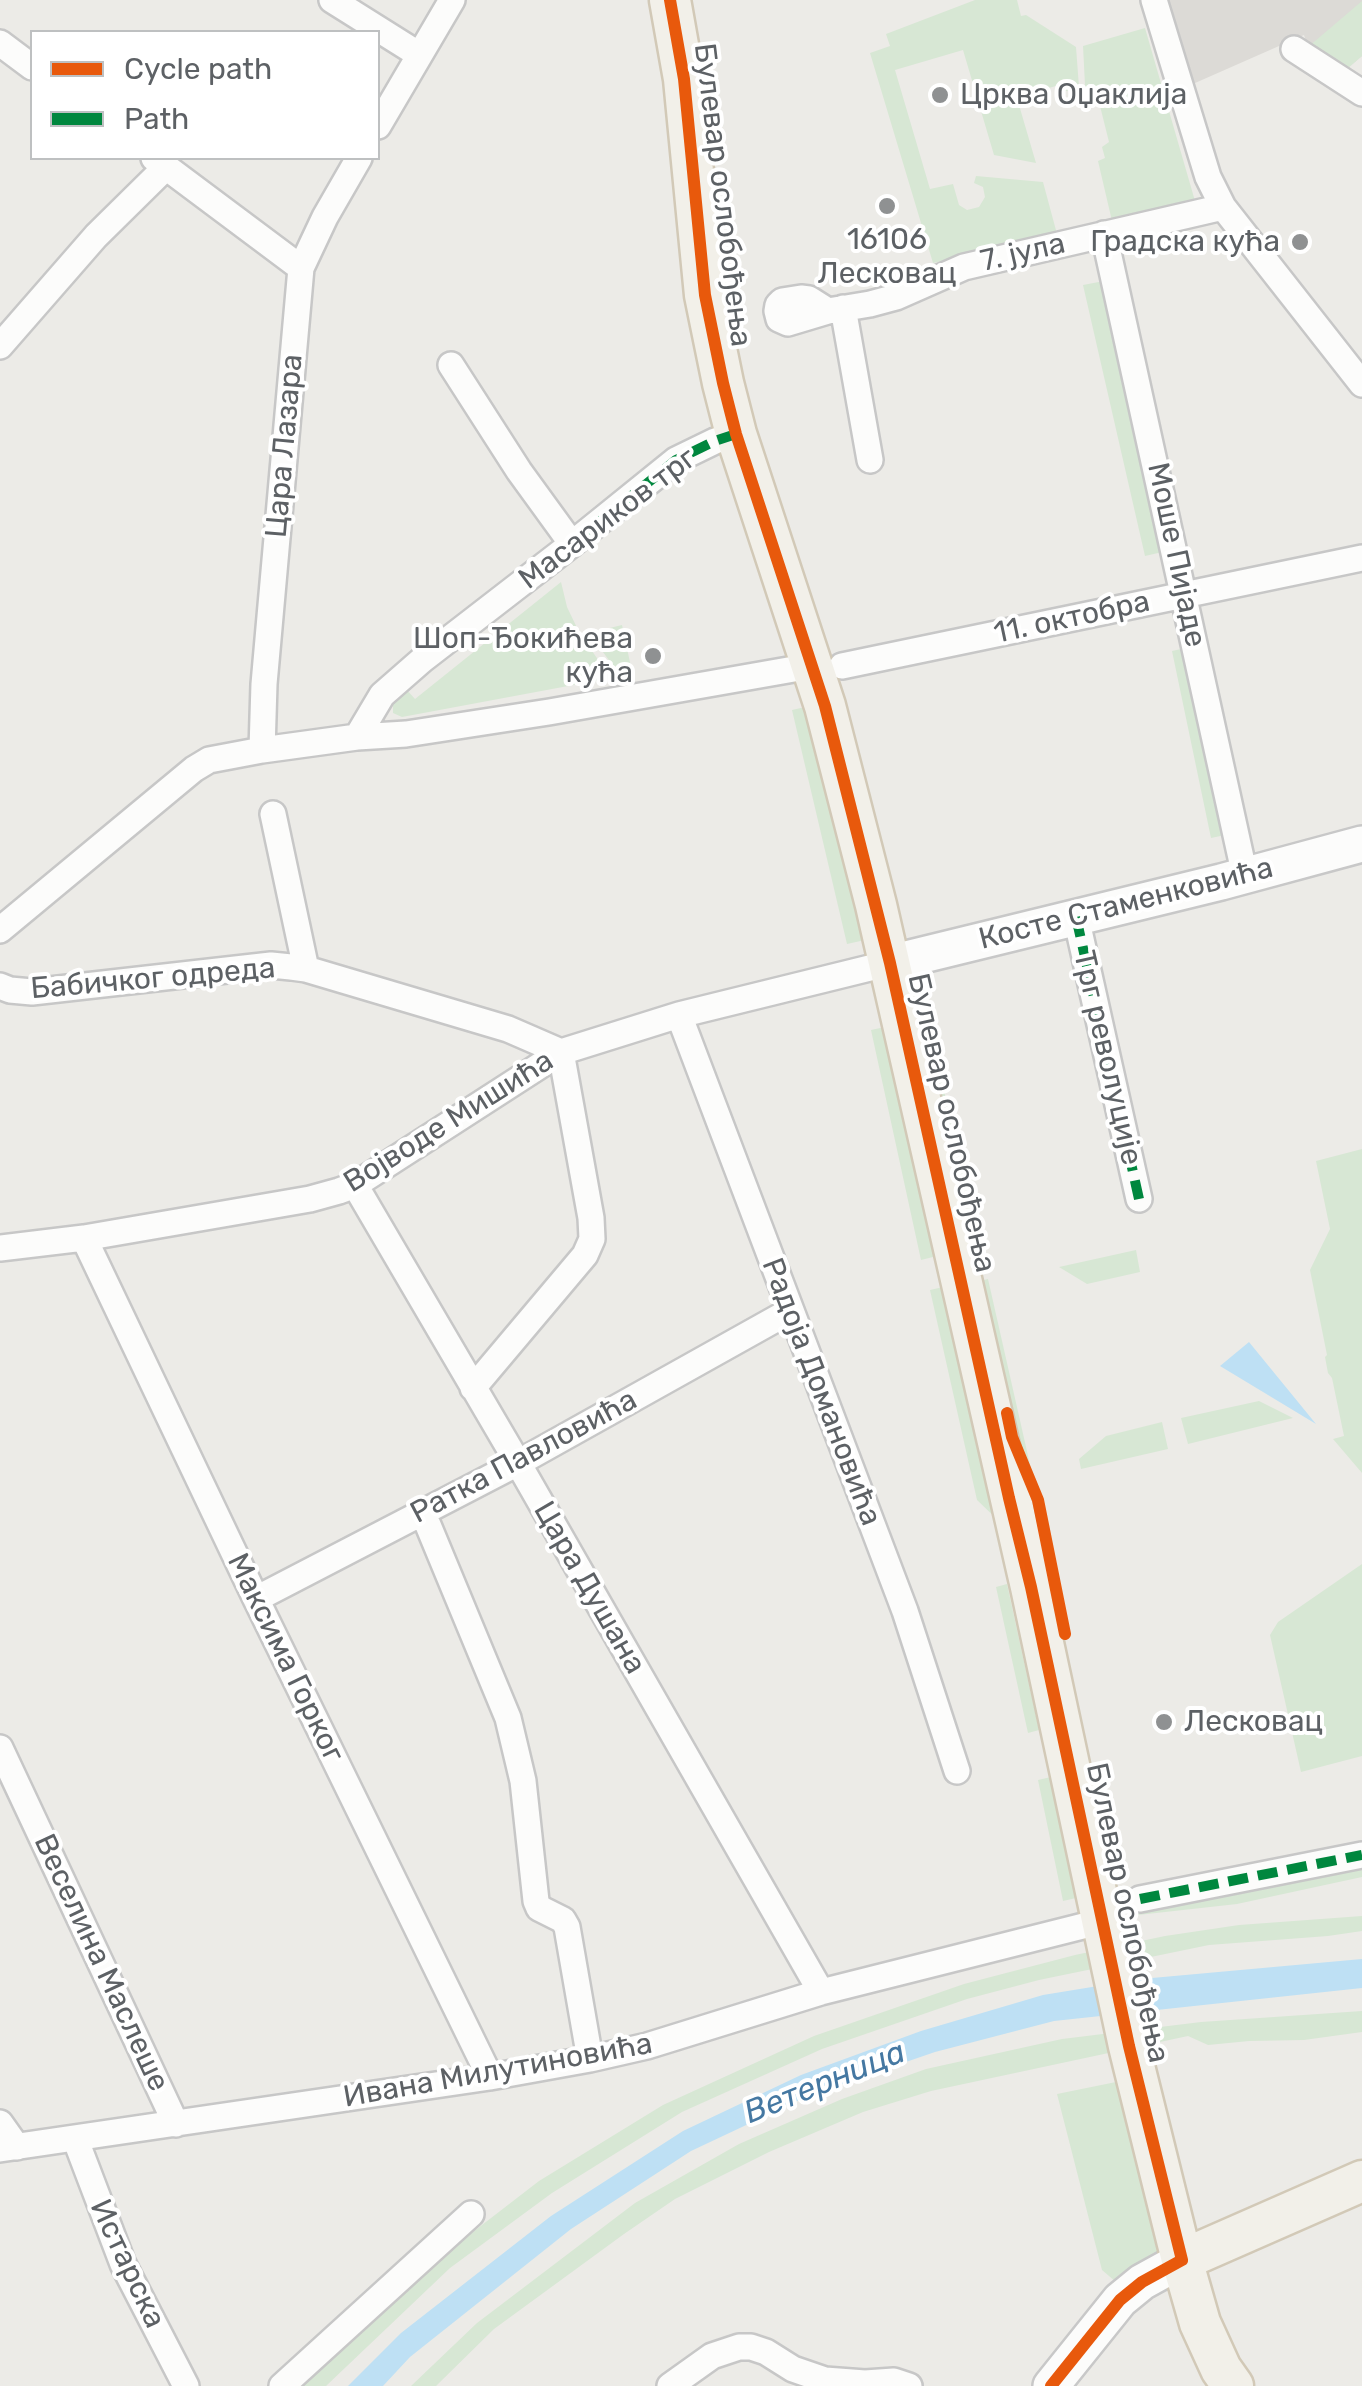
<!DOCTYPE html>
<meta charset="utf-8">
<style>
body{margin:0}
#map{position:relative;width:1362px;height:2386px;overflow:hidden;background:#ecebe7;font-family:Rubik,sans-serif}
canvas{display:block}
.legend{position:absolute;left:30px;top:30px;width:350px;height:130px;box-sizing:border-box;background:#fff;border:2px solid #bec0c1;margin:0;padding:12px 18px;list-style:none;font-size:30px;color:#5d6165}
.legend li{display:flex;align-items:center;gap:20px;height:50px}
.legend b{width:50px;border:2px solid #bec0c1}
</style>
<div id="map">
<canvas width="1362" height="2386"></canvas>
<ul class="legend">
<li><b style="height:12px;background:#e8590c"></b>Cycle path</li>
<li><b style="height:12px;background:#00873e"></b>Path</li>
</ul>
</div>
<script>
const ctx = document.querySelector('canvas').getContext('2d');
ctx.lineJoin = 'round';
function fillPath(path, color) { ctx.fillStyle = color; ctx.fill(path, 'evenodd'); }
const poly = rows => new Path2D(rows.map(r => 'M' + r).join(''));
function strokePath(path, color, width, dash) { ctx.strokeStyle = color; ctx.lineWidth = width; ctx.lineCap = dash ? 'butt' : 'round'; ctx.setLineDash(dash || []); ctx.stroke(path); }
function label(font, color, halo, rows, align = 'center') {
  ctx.font = font + ' Rubik,sans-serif'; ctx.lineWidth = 8; ctx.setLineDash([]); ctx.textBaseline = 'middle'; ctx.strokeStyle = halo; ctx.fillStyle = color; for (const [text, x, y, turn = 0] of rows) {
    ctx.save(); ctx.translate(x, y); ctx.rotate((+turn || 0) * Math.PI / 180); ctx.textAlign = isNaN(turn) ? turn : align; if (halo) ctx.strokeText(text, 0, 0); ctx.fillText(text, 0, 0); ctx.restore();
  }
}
const education = poly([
 [1161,0,1362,0,1362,56,1348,68,1308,47,1304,35,1186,87]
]);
const green = poly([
 [975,0,1017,0,1021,16,1026,15,1076,47,1079,87,1066,91,1056,86,1038,91,1035,100,1019,105,1036,163,994,155,963,50,895,70,930,189,953,184,959,205,967,210,979,207,985,197,983,187,974,183,976,176,1043,182,1057,234,933,263,870,53,890,46,886,34],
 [1362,1,1362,56,1348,68,1308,47],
 [1145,28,1195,201,1112,221,1098,161,1105,158,1102,147,1109,142,1098,98,1089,99,1085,85,1083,46],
 [1109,280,1171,550,1145,556,1083,285],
 [561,582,567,607,580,634,611,678,402,717,393,713,393,703,399,694,406,689,415,699],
 [622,625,634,681,625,682,589,633],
 [1190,647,1230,834,1211,838,1172,651],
 [814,705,874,938,847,944,792,710],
 [928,1019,979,1246,969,1248,919,1021],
 [894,1025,945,1254,921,1260,871,1030],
 [1362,1149,1362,1473,1333,1439,1344,1436,1332,1378,1328,1373,1325,1357,1327,1355,1310,1270,1330,1229,1316,1161],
 [1136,1250,1140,1272,1087,1284,1059,1267],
 [988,1279,1038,1500,1012,1437,977,1282],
 [952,1285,1006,1528,977,1500,930,1290],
 [1259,1401,1293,1418,1188,1444,1181,1418],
 [1162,1422,1168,1449,1081,1469,1079,1459,1106,1436],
 [1362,1564,1362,1756,1301,1772,1270,1635,1278,1622],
 [1007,1584,1039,1730,1028,1733,996,1587],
 [1051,1777,1076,1898,1063,1901,1038,1780],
 [1362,1858,1362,1877,1237,1904,1138,1915,1135,1904],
 [1362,1916,1362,1931,1328,1936,1209,1945,1039,1980,967,1999,822,2049,682,2112,552,2193,450,2268,326,2386,303,2386,434,2262,539,2181,663,2105,814,2036,964,1984,1075,1955,1165,1936,1239,1925],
 [1362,2011,1362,2032,1304,2040,1249,2041,1208,2045,1188,2036,931,2091,863,2112,769,2152,675,2199,624,2234,494,2329,436,2386,411,2386,477,2323,635,2203,739,2144,842,2099,926,2069,1062,2039,1201,2022],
 [1116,2082,1158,2255,1116,2282,1102,2270,1057,2094]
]);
const water = poly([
 [1249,1342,1316,1424,1220,1366],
 [1362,1959,1362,1988,1054,2021,935,2052,810,2095,691,2151,571,2229,410,2357,383,2386,348,2386,401,2333,551,2216,683,2131,801,2075,921,2031,1043,1995,1141,1979]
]);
const street = poly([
 [332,0,418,54],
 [1154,0,1208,177,1223,207,1362,384],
 [0,43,32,67],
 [1294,49,1362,93],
 [378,126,452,0],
 [154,158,301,268],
 [1104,234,1245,876],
 [843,308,870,460],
 [828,311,809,299,801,298,782,301,778,305,777,311,779,319,788,323,828,311,870,304,896,297,964,267,1223,207],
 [0,346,96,236,166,167],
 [451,365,519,471,572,544],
 [842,666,1362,558],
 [357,737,382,695,422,660,572,544,676,460,715,441,736,434],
 [262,750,264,684,301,268,325,217,359,158],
 [273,814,306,969],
 [1076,917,1139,1199],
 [0,930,194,769,209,760,262,750,357,737,406,734,549,712,811,666],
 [0,986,10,990,32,992,271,965,291,967,306,969,508,1029,561,1052],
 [679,1015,905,1611,957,1771],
 [355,1185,518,1463,821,1992],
 [84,1238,256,1599,490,2077],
 [0,1248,84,1238,310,1199,339,1191,355,1185,561,1052,679,1015,890,963],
 [473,1388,585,1255,592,1239,591,1218,561,1052],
 [421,1513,428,1525,508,1718,523,1781,536,1901,539,1908,563,1920,567,1927,590,2059],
 [256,1599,518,1463,790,1311],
 [0,1748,176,2124],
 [1140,1899,1362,1855],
 [0,2123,17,2147],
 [75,2138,123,2264,186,2386],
 [0,2149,490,2077,590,2059,647,2046,821,1992,1103,1921],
 [282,2386,471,2214],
 [670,2386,712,2356,739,2347,751,2347,766,2352,793,2369,825,2380,865,2383,894,2381,909,2386]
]);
const secondary = poly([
 [890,963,1221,882,1362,844],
 [1051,2386,1120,2300,1142,2282,1182,2260]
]);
const primary = poly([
 [670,0,684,79,705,295,723,383,736,434,825,706,876,905,1031,1587,1129,2046,1182,2260,1200,2323,1221,2369,1233,2386],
 [1182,2260,1362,2181]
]);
const quiet = poly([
 [572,544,676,460,715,441,736,434],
 [1076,917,1139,1199],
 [1140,1899,1362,1855]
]);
const cycleway = poly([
 [670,0,684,79,705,295,723,383,736,434,825,706,890,963,1009,1498,1031,1587,1129,2046,1182,2260,1142,2282,1120,2300,1051,2386],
 [1007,1413,1012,1437,1038,1500,1065,1634]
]);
const markers = [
 [940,95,10,"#8f9192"],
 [887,206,10,"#8f9192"],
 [1300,242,10,"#8f9192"],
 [653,656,10,"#8f9192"],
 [1164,1722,10,"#8f9192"]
];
const poiNames = [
 ["Црква Оџаклија",960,95],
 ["16106",887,240,"center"],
 ["Лесковац",887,274,"center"],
 ["Градска кућа",1280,242,"right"],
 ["Шоп-Ђокићева",633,639,"right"],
 ["кућа",633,673,"right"],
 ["Лесковац",1184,1722]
];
const streetNames = [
 ["Булевар ослобођења",722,195,83],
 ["7. јула",1023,253,-13],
 ["Цара Лазара",285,446,-85],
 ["Масариков трг",608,519,-37],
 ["Моше Пијаде",1176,555,78],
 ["11. октобра",1072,618,-12],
 ["Косте Стаменковића",1126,904,-14],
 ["Бабичког одреда",153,979,-5],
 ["Трг револуције",1107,1058,77],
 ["Војводе Мишића",449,1122,-32],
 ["Булевар ослобођења",951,1123,77],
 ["Радоја Домановића",821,1392,69],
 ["Ратка Павловића",524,1457,-28],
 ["Цара Душана",589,1588,60],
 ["Максима Горког",285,1658,64],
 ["Булевар ослобођења",1127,1913,78],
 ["Веселина Маслеше",101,1963,65],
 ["Ивана Милутиновића",498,2071,-10],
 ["Истарска",127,2264,65]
];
const waterNames = [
 ["Ветерница",825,2083,-22]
];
fillPath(education, '#dcdad6');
fillPath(green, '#d7e7d4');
fillPath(water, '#bee0f4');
strokePath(street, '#c7c7c7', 30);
strokePath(secondary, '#c8c8c8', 40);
strokePath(primary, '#d2c9b7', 45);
strokePath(street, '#fcfcfb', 25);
strokePath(secondary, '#fcfcfb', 35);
strokePath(primary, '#f2f0e9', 40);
strokePath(quiet, '#00873e', 10, [20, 10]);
strokePath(cycleway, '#e8590c', 12);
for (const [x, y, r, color] of markers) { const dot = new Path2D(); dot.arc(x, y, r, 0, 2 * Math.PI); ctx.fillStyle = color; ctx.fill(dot); strokePath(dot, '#fff', 4); }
label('30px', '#5d6165', '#fff', poiNames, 'left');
label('30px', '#5d6165', '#fff', streetNames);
label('italic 32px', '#4578a2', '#fff', waterNames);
</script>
